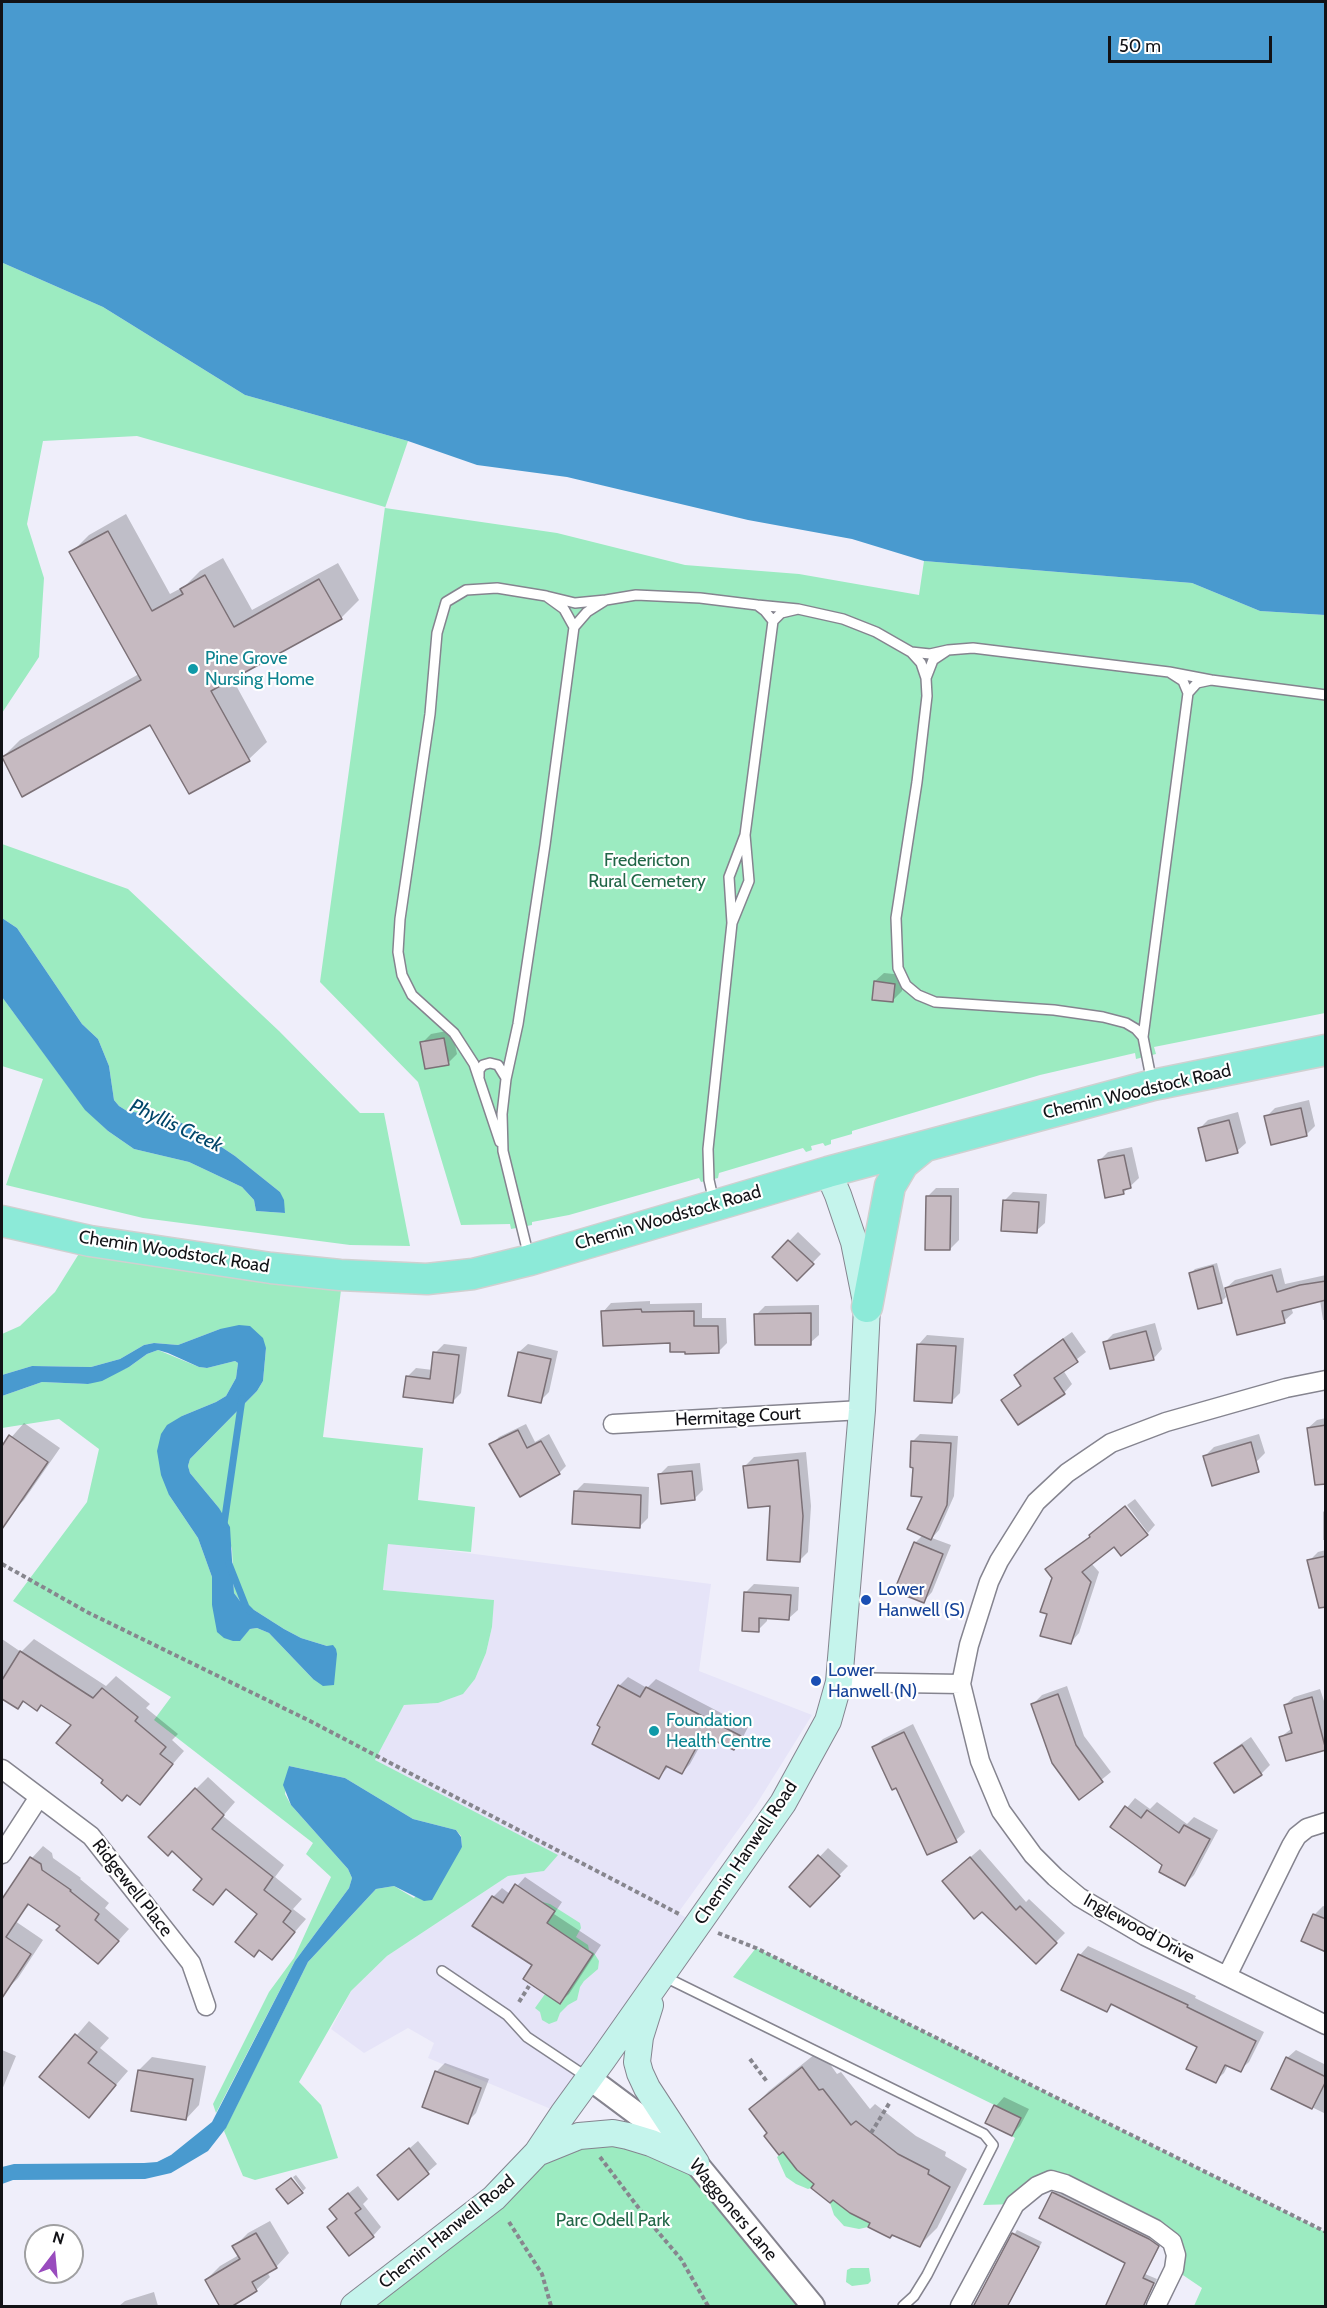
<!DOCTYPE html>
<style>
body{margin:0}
#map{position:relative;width:1327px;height:2308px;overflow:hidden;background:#efeefa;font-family:Cabin,sans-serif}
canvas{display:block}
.frame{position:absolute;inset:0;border:3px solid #121216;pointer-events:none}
.north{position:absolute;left:24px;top:2224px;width:60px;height:60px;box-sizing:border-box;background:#fff;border:2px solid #a0a0a2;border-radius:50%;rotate:16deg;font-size:16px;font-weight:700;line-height:24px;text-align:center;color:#121216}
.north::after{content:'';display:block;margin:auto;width:21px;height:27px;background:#994cbe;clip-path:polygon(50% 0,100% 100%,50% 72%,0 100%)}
.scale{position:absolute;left:1108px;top:36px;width:164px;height:27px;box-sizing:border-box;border:3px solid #121216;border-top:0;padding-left:8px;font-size:18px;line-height:21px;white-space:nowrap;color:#121216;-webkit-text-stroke:4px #fff;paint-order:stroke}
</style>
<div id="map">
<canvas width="1327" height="2308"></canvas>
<div class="frame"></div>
<div class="north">N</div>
<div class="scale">50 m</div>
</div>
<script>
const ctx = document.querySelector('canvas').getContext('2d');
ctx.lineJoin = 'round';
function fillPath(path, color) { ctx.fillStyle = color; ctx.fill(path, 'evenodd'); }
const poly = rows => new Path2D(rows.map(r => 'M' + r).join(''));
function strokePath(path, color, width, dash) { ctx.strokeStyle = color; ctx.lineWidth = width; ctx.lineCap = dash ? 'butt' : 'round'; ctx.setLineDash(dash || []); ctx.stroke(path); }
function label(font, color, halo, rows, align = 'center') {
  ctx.font = font + ' Cabin,sans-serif'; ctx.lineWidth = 4.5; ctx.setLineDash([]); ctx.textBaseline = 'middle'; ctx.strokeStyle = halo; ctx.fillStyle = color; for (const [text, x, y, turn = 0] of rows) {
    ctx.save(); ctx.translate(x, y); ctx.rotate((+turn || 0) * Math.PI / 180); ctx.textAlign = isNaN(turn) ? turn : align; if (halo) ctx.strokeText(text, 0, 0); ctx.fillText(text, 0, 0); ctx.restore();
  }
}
const built = poly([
 [388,1543,711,1584,699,1671,812,1715,756,1805,678,1913,697,1924,563,2114,428,2058,434,2043,408,2028,364,2053,331,2029,351,1991,387,1956,508,1876,544,1871,375,1760,404,1705,438,1703,462,1694,475,1679,486,1653,492,1627,493,1600,383,1590]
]);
const green = poly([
 [3,263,103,307,245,395,408,441,385,508,557,533,685,565,799,574,919,595,924,561,1192,583,1260,611,1325,615,1325,1013,1154,1047,1156,1054,1136,1059,1135,1053,1040,1075,852,1131,852,1134,831,1140,831,1144,825,1146,823,1143,811,1146,812,1150,806,1152,803,1148,719,1173,718,1178,701,1182,699,1178,569,1215,532,1222,532,1225,511,1229,510,1224,461,1225,418,1082,320,982,385,507,137,436,43,441,27,524,44,578,39,657,2,713],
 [2,844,128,889,279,1031,360,1113,384,1113,410,1246,350,1245,143,1218,6,1185,43,1079,2,1066,2,997,85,1109,108,1131,134,1149,189,1162,242,1187,254,1200,256,1211,285,1213,280,1192,235,1156,196,1130,171,1118,127,1111,119,1106,114,1100,109,1066,98,1039,82,1024,17,928,2,918],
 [80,1252,341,1290,323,1437,423,1448,418,1500,475,1507,471,1552,388,1544,383,1590,494,1600,492,1627,486,1653,475,1679,463,1694,438,1703,404,1705,375,1760,558,1855,544,1871,508,1876,387,1956,351,1991,299,2082,321,2105,338,2158,255,2180,243,2176,224,2131,308,1962,376,1889,394,1886,414,1898,462,1847,461,1836,456,1830,413,1819,345,1778,289,1766,285,1794,291,1805,348,1869,352,1878,349,1888,295,1961,216,2113,213,2104,269,1992,294,1958,331,1877,306,1854,313,1843,154,1720,171,1697,13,1601,87,1502,99,1449,59,1419,2,1428,2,1396,42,1382,88,1384,129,1367,147,1354,158,1350,199,1367,207,1368,235,1361,238,1363,236,1378,226,1396,216,1402,182,1416,169,1495,198,1538,212,1577,212,1605,240,1640,250,1629,257,1628,269,1633,313,1679,327,1646,301,1638,284,1629,240,1601,234,1593,232,1549,219,1508,190,1473,188,1466,190,1459,257,1391,263,1381,266,1348,220,1329,178,1345,154,1343,144,1345,120,1359,91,1367,32,1366,2,1375,2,1334,20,1326,55,1292],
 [539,1901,550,1904,580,1923,581,1928,576,1937,588,1945,589,1950,594,1953,599,1961,598,1969,584,1981,580,1987,577,2000,568,2005,560,2013,557,2021,549,2024,542,2020,540,2012,535,2008,545,1994,561,2004,593,1954,556,1929,538,1927],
 [756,1948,1325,2232,1325,2306,1194,2306,1202,2288,1174,2269,1172,2241,1065,2184,1015,2204,983,2205,1015,2138,1012,2136,1021,2118,733,1977],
 [579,2136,696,2163,813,2306,354,2306],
 [783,2152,797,2170,814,2184,811,2188,808,2189,796,2184,786,2177,777,2157],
 [833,2200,850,2213,870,2223,868,2227,859,2229,844,2226,834,2215,830,2203],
 [851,2268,869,2268,871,2281,868,2284,852,2286,846,2282,847,2270]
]);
const water = poly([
 [2,2,1325,2,1325,615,1260,611,1192,583,924,561,852,539,748,520,567,477,477,465,408,441,245,395,103,307,3,263,2,269],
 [2,918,17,928,82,1024,98,1039,109,1066,114,1100,119,1106,127,1111,171,1118,196,1130,235,1156,280,1192,284,1200,285,1213,256,1211,254,1200,242,1187,189,1162,134,1149,108,1131,85,1110,2,997],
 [239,1325,250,1326,263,1338,266,1348,263,1381,257,1391,190,1459,188,1466,190,1473,219,1508,230,1527,234,1593,240,1601,284,1629,301,1638,327,1646,333,1645,336,1649,337,1654,334,1685,323,1686,313,1679,269,1633,257,1628,250,1629,240,1641,233,1641,224,1638,217,1632,212,1605,212,1577,198,1538,169,1495,161,1475,157,1451,161,1434,167,1425,182,1416,216,1402,226,1396,236,1378,238,1363,235,1361,207,1368,199,1367,168,1353,158,1350,147,1354,129,1367,102,1381,88,1384,42,1382,2,1396,2,1375,32,1366,91,1367,120,1359,144,1345,154,1343,178,1345,220,1329],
 [289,1766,345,1778,413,1819,456,1830,461,1837,462,1847,432,1900,424,1901,394,1886,376,1889,308,1962,226,2128,208,2151,171,2173,145,2179,13,2180,2,2184,2,2167,14,2164,144,2163,157,2162,171,2155,212,2122,295,1961,349,1888,352,1878,348,1869,291,1805,283,1785]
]);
const shadow = poly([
 [126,514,170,594,185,586,200,571,223,558,252,610,338,563,359,600,341,618,232,678,267,742,249,759,190,792,151,723,22,794,2,758,20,740,139,674,71,553,89,535],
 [884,973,903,975,902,991,893,1000,875,981],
 [452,1030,457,1054,448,1063,422,1043,431,1034],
 [1309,1100,1315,1126,1306,1135,1266,1117,1275,1108],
 [1238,1112,1246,1143,1237,1151,1199,1129,1208,1120],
 [1132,1147,1139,1178,1123,1193,1099,1161,1108,1152],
 [936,1188,959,1188,959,1240,950,1249,927,1197],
 [1013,1192,1047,1194,1045,1223,1036,1231,1004,1201],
 [798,1232,821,1254,797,1279,774,1257],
 [1217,1263,1226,1297,1222,1301,1199,1307,1191,1273,1195,1269],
 [1281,1268,1285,1284,1326,1275,1326,1320,1323,1320,1320,1300,1291,1307,1293,1313,1284,1321,1226,1288,1235,1280],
 [650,1301,650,1304,702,1303,702,1318,726,1318,727,1343,718,1352,686,1350,672,1341,603,1312,611,1303],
 [819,1305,819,1335,810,1343,756,1315,765,1306],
 [1155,1323,1162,1349,1154,1358,1111,1368,1104,1343,1113,1334],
 [1072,1332,1086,1352,1063,1370,1072,1384,1064,1393,1003,1400,1022,1384,1016,1375,1024,1366],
 [927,1335,964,1338,960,1393,952,1401,919,1344],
 [444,1344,467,1347,461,1393,452,1402,407,1377,416,1368,433,1370,435,1353],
 [528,1344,558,1351,549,1392,540,1401,519,1352],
 [1326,1418,1326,1452,1308,1428,1317,1420],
 [24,1423,60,1448,24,1500,11,1513,2,1507,2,1448],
 [526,1424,535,1442,549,1434,566,1466,559,1473,491,1445,499,1437],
 [920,1434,958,1436,954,1496,939,1530,932,1538,951,1545,932,1592,924,1601,915,1543,923,1535,924,1496,913,1441],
 [1259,1434,1265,1453,1256,1462,1205,1456,1214,1447],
 [806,1452,811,1506,808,1552,800,1560,772,1504,745,1466,754,1457],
 [700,1463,703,1490,694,1499,659,1475,668,1466],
 [584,1483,649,1487,648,1518,639,1527,575,1492],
 [1135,1499,1155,1525,1148,1533,1127,1505],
 [1326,1509,1326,1540,1323,1540,1323,1512],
 [1090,1536,1114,1545,1091,1563,1099,1572,1079,1633,1071,1642,1049,1613,1054,1577,1047,1569,1056,1560],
 [1326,1550,1326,1595,1309,1561,1318,1552],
 [754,1584,799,1587,798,1610,789,1618,767,1617,767,1621,758,1630,745,1593],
 [2,1639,21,1652,34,1639,106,1686,116,1676,150,1704,146,1708,178,1734,172,1740,184,1751,139,1803,105,1780,74,1724,42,1704,25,1700,18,1707,2,1697],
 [628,1677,647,1688,656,1679,748,1727,742,1739,734,1748,706,1735,690,1764,682,1773,669,1766,659,1777,619,1686],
 [1067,1686,1084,1736,1111,1772,1079,1798,1033,1704,1042,1695],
 [1320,1689,1326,1707,1326,1748,1281,1737,1292,1728,1285,1705,1294,1697],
 [913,1724,965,1832,956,1840,928,1853,897,1786,874,1747,883,1739],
 [1251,1737,1270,1765,1261,1774,1216,1763,1225,1755],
 [208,1777,235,1802,223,1816,284,1865,275,1877,302,1899,293,1909,306,1919,272,1958,259,1914,227,1888,213,1903,204,1879,196,1789],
 [1135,1798,1150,1809,1157,1802,1187,1824,1194,1817,1218,1830,1194,1875,1185,1884,1164,1865,1112,1826],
 [43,1846,52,1853,53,1858,81,1878,80,1879,109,1903,105,1908,129,1929,109,1951,62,1925,30,1904,15,1921,43,1940,18,1978,6,1990,2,1999,2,1923,10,1915,2,1910,2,1902,32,1858],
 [828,1848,848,1866,810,1905,791,1887],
 [980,1849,1026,1902,1029,1899,1065,1933,1036,1962,952,1873],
 [525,1877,562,1902,554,1914,601,1945,569,1994,560,2002,534,1965,474,1925,493,1897,502,1888,510,1894],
 [1323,1906,1326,1907,1326,1951,1314,1915],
 [1088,1946,1196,1996,1195,1998,1264,2032,1249,2062,1240,2070,1228,2065,1224,2073,1215,2081,1199,2046,1113,2004,1107,2010,1080,1955],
 [89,2021,109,2038,100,2048,128,2071,89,2116,41,2077],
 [2,2050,16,2056,2,2090],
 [820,2050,837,2074,841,2072,870,2109,875,2104,916,2136,946,2152,945,2156,967,2169,937,2228,919,2246,872,2223,816,2184,769,2133,751,2109,769,2091],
 [1296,2050,1326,2065,1326,2114,1273,2088,1287,2058],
 [152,2057,206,2066,199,2105,186,2119,139,2070],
 [445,2063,489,2079,476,2113,467,2122,436,2072],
 [1004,2097,1029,2109,1020,2126,1012,2135,996,2106],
 [418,2141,437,2164,398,2198,379,2175],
 [296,2175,306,2188,303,2191,293,2177],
 [358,2186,368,2199,363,2204,381,2227,373,2236,329,2227,338,2218,340,2200],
 [1058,2189,1162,2242,1145,2274,1157,2279,1144,2306,1107,2306,1127,2262,1054,2193],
 [270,2221,289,2253,276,2267,267,2272,270,2277,256,2290,206,2280,220,2266,239,2255,234,2247,248,2233],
 [1017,2230,1042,2242,1008,2306,975,2306],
 [154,2292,158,2306,119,2306,125,2301]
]);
const stream = poly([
 [224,1524,242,1399],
 [229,1564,246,1607,250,1611]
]);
const building = poly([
 [108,531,152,611,183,594,180,589,205,575,234,627,319,579,342,619,211,691,250,761,189,794,150,725,22,797,2,757,141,680,69,552,108,531],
 [874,981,895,984,893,1002,872,1000,874,981],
 [444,1038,449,1065,425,1069,420,1042,444,1038],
 [1301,1108,1307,1136,1271,1145,1264,1116,1301,1108],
 [1229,1120,1238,1153,1206,1161,1198,1128,1229,1120],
 [1124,1155,1131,1188,1123,1190,1124,1194,1105,1198,1098,1160,1124,1155],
 [926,1196,951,1196,950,1250,925,1250,926,1196],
 [1003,1200,1039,1202,1037,1233,1001,1231,1003,1200],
 [788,1240,814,1264,797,1281,772,1257,788,1240],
 [1213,1266,1222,1303,1198,1309,1189,1273,1213,1266],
 [1272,1275,1277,1292,1300,1285,1326,1281,1326,1300,1282,1311,1285,1323,1237,1335,1225,1288,1272,1275],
 [641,1309,642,1312,694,1311,694,1326,718,1326,719,1353,685,1354,685,1352,670,1352,670,1343,603,1346,601,1311,641,1309],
 [811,1313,811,1345,755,1345,754,1314,811,1313],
 [1146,1331,1154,1360,1110,1369,1103,1342,1146,1331],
 [1063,1339,1078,1362,1054,1378,1065,1394,1018,1425,1001,1400,1021,1386,1014,1375,1063,1339],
 [917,1344,956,1346,952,1403,914,1401,917,1344],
 [433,1352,459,1355,453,1403,403,1397,406,1376,430,1379,433,1352],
 [518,1352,551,1359,541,1403,508,1396,518,1352],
 [1326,1425,1326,1484,1315,1485,1307,1428,1326,1425],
 [518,1430,527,1448,541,1441,560,1474,520,1497,489,1444,518,1430],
 [9,1435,48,1462,2,1529,2,1446,9,1435],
 [911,1441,951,1443,947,1505,931,1540,907,1529,922,1497,911,1496,913,1468,910,1467,911,1441],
 [1251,1442,1259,1472,1212,1486,1203,1456,1251,1442],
 [798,1460,803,1516,800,1562,767,1560,770,1506,748,1508,743,1466,798,1460],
 [692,1471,695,1500,661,1504,658,1474,692,1471],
 [574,1491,641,1495,640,1528,572,1524,574,1491],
 [1125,1506,1148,1535,1121,1556,1114,1547,1082,1572,1091,1582,1071,1644,1040,1636,1047,1614,1040,1612,1052,1578,1045,1569,1090,1537,1089,1535,1125,1506],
 [914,1542,943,1554,924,1603,894,1591,914,1542],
 [1326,1556,1326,1607,1319,1608,1307,1560,1326,1556],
 [744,1592,791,1595,789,1620,759,1618,759,1632,742,1631,744,1592],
 [20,1651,93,1698,102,1688,138,1717,135,1721,166,1747,160,1754,173,1764,140,1805,127,1795,122,1801,101,1783,103,1780,56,1743,71,1725,41,1705,37,1711,23,1701,18,1709,2,1699,2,1680,20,1651],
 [618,1685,640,1697,646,1687,741,1736,734,1750,703,1735,682,1774,666,1766,659,1779,592,1744,600,1727,597,1725,618,1685],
 [1058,1694,1076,1745,1103,1782,1079,1800,1052,1763,1031,1704,1058,1694],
 [1312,1697,1326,1750,1286,1761,1279,1737,1292,1733,1284,1705,1312,1697],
 [904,1732,957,1842,927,1855,896,1788,892,1790,872,1747,904,1732],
 [1242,1745,1262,1775,1234,1793,1214,1763,1242,1745],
 [195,1788,224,1815,212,1829,273,1877,264,1890,291,1911,283,1922,295,1932,272,1960,259,1950,254,1957,235,1942,257,1914,226,1889,213,1905,193,1890,202,1879,172,1851,168,1856,148,1837,195,1788],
 [1125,1806,1141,1818,1147,1810,1179,1833,1184,1825,1210,1839,1185,1886,1159,1872,1162,1865,1110,1827,1125,1806],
 [818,1855,840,1876,810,1907,789,1887,818,1855],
 [30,1857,41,1864,42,1870,71,1890,70,1891,99,1914,95,1920,119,1941,98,1964,56,1930,60,1926,28,1904,6,1937,31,1954,2,1998,2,1899,30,1857],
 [970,1857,1016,1910,1020,1906,1057,1943,1036,1964,982,1912,974,1919,942,1881,970,1857],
 [515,1884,555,1911,547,1923,593,1954,560,2004,523,1979,532,1965,472,1926,492,1896,503,1903,515,1884],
 [1313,1914,1326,1919,1326,1952,1301,1941,1313,1914],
 [1078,1954,1188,2005,1187,2007,1256,2041,1241,2072,1225,2065,1216,2083,1186,2069,1197,2047,1111,2004,1107,2012,1061,1990,1078,1954],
 [75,2034,97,2052,88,2063,116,2085,89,2118,39,2077,75,2034],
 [1286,2057,1326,2077,1326,2081,1312,2109,1271,2089,1286,2057],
 [802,2067,819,2090,823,2089,851,2125,856,2121,898,2154,929,2170,928,2174,950,2187,920,2247,892,2235,890,2238,868,2227,870,2223,850,2213,833,2200,830,2203,811,2188,814,2184,797,2170,783,2152,779,2155,764,2136,767,2133,749,2109,802,2067],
 [138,2070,193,2079,186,2120,131,2111,138,2070],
 [435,2071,481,2088,468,2124,422,2107,435,2071],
 [994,2105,1021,2118,1012,2136,985,2123,994,2105],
 [409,2148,429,2174,398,2200,377,2175,409,2148],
 [291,2178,303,2193,288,2204,276,2189,291,2178],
 [1052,2192,1149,2239,1159,2246,1143,2278,1154,2283,1143,2307,1105,2307,1125,2263,1039,2218,1052,2192],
 [348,2193,361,2209,355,2213,374,2237,349,2256,327,2227,337,2219,329,2209,348,2193],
 [256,2233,277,2268,252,2282,257,2291,231,2307,220,2307,205,2280,240,2259,232,2246,256,2233],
 [1012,2233,1039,2247,1007,2307,973,2307,1012,2233]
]);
const path = poly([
 [2,1564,87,1612,310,1721,679,1914],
 [718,1933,756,1948,1326,2232],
 [519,2002,529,1986],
 [750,2059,768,2083],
 [871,2133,890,2102],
 [600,2157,647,2219,681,2259,708,2306],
 [509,2222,542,2274,551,2306]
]);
const service = poly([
 [606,600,636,595,700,598,757,605],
 [798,609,843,619,876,632,911,652],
 [948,650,933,660,926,678,921,663,911,652,930,654,948,650,973,648,1169,672,1211,680,1197,683,1188,693,1183,681,1169,672],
 [926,678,927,696,917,782,896,918,898,968,906,985,918,995,935,1002,1054,1010,1103,1017,1126,1023,1136,1029,1143,1037,1152,1083],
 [1211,680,1326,695],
 [745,835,749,881,732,923,729,877,745,835,773,621,781,613,798,609,757,605,765,611,773,621],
 [1143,1037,1188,693],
 [479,1077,479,1070,483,1065,490,1063,498,1065,506,1078],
 [500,1142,474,1064,454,1033,412,995,402,975,398,952,400,919,430,714,437,633,446,602,466,590,497,588,546,596],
 [714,1202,709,1180,708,1149,732,923],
 [529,1257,503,1151,502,1114,506,1079,518,1024,545,845,574,627,587,612,606,600,575,603,546,596,564,609,574,627],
 [442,1971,507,2015,527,2037,587,2077],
 [665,1977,984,2134,993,2145,927,2275,914,2296,903,2306]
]);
const minor = poly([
 [1326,1380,1286,1388,1166,1422,1111,1443,1067,1473,1036,1502,999,1561,989,1582,969,1645,961,1684,980,1761,1001,1811,1033,1855,1055,1877,1079,1897,1145,1936,1326,2025],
 [613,1424,862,1410],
 [839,1682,961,1684],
 [2,1769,91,1836,191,1963,206,2006],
 [2,1854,39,1797],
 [1227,1976,1291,1846,1297,1836,1307,1828,1326,1822],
 [960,2306,1015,2204,1037,2186,1051,2180,1065,2184,1155,2229,1172,2242,1176,2255,1174,2269,1156,2306]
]);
const tertiary = poly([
 [589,2078,656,2128,696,2163,813,2306]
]);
const secondary = poly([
 [650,2005,640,2037,637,2062,640,2073,647,2088,696,2163],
 [537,2153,579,2136,613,2133,628,2136,651,2143,696,2163],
 [354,2306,494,2198,537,2153,563,2114,603,2059,783,1803,828,1721,839,1682,862,1410,867,1307,854,1242,838,1195,828,1172]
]);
const primary = poly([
 [2,1221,90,1241,271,1268,340,1275,427,1279,473,1274,530,1260,828,1172,1153,1085,1326,1050],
 [867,1307,890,1186,903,1164,925,1146]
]);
const markers = [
 [193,669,6,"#0f9aa8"],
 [866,1600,6,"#1a4fb4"],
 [816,1681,6,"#1a4fb4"],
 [654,1731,6,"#0f9aa8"]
];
const cultureNames = [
 ["Pine Grove",205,659],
 ["Nursing Home",205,680],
 ["Foundation",666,1721],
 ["Health Centre",666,1742]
];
const parkNames = [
 ["Fredericton",647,861],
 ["Rural Cemetery",647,882],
 ["Parc Odell Park",613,2221]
];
const streetNames = [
 ["Chemin Woodstock Road",1137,1092,-13],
 ["Chemin Woodstock Road",668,1218,-16],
 ["Chemin Woodstock Road",174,1252,9],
 ["Hermitage Court",738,1417,-3],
 ["Chemin Hanwell Road",746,1853,-56],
 ["Ridgewell Place",132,1888,52],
 ["Inglewood Drive",1139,1929,29],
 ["Waggoners Lane",733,2210,50],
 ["Chemin Hanwell Road",447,2232,-39]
];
const transitNames = [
 ["Lower",878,1590],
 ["Hanwell (S)",878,1611],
 ["Lower",828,1671],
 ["Hanwell (N)",828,1692]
];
const waterNames = [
 ["Phyllis Creek",176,1126,25]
];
fillPath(built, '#e6e4f8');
fillPath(green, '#9cebc1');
fillPath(water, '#499acf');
fillPath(shadow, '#0003');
strokePath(stream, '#499acf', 7);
fillPath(building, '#c6bac1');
strokePath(building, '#7b7076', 1.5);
strokePath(service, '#85848f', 12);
strokePath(minor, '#85848f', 21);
strokePath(tertiary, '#85848f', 26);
strokePath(secondary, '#85848f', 28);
strokePath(primary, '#d0d0d0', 33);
strokePath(path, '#87868e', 4, [4.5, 3]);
strokePath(service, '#fff', 9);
strokePath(minor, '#fff', 18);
strokePath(tertiary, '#fff', 22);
strokePath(secondary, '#c5f4ec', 26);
strokePath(primary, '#8cead8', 30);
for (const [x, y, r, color] of markers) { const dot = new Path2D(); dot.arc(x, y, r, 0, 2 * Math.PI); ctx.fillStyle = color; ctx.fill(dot); strokePath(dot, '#fff', 2); }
label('18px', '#0d838f', '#fff', cultureNames, 'left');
label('18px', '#216647', '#fff', parkNames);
label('18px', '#121216', '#fff', streetNames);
label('18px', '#164399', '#fff', transitNames, 'left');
label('italic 20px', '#02466a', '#fff', waterNames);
</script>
